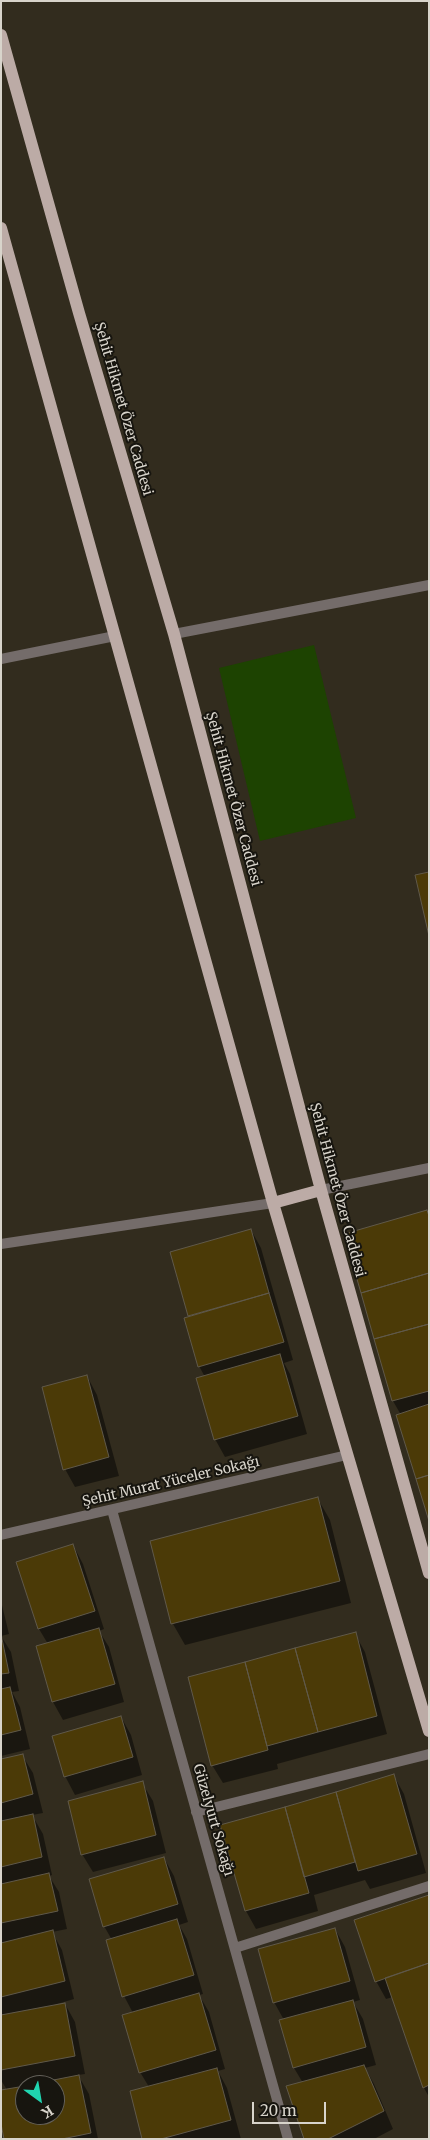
<!DOCTYPE html>
<meta charset="utf-8">
<style>
body{margin:0}
#map{position:relative;width:430px;height:2140px;overflow:hidden;background:#322c1e;font-family:Merriweather,serif}
canvas{display:block}
.frame{position:absolute;inset:0;border:2px solid #d8d4cb;pointer-events:none}
.north{position:absolute;left:15px;top:2075px;width:50px;height:50px;box-sizing:border-box;background:#17150f;border:1px solid #64615a;border-radius:50%;rotate:148deg;font-size:14px;font-weight:700;line-height:20px;text-align:center;color:#d8d4cb}
.north::after{content:'';display:block;margin:auto;width:18px;height:22px;background:#20d5b0;clip-path:polygon(50% 0,100% 100%,50% 72%,0 100%)}
.scale{position:absolute;left:252px;top:2102px;width:74px;height:22px;box-sizing:border-box;border:2px solid #d8d4cb;border-top:0;padding-left:6px;font-size:15px;line-height:18px;white-space:nowrap;color:#d8d4cb;-webkit-text-stroke:4px #17150f;paint-order:stroke}
</style>
<div id="map">
<canvas width="430" height="2140"></canvas>
<div class="frame"></div>
<div class="north">K</div>
<div class="scale">20 m</div>
</div>
<script>
const ctx = document.querySelector('canvas').getContext('2d');
ctx.lineJoin = 'round';
function fillPath(path, color) { ctx.fillStyle = color; ctx.fill(path, 'evenodd'); }
const poly = rows => new Path2D(rows.map(r => 'M' + r).join(''));
function strokePath(path, color, width, dash) { ctx.strokeStyle = color; ctx.lineWidth = width; ctx.lineCap = dash ? 'butt' : 'round'; ctx.setLineDash(dash || []); ctx.stroke(path); }
function label(font, color, halo, rows, align = 'center') {
  ctx.font = font + ' Merriweather,serif'; ctx.lineWidth = 4; ctx.setLineDash([]); ctx.textBaseline = 'middle'; ctx.strokeStyle = halo; ctx.fillStyle = color; for (const [text, x, y, turn = 0] of rows) {
    ctx.save(); ctx.translate(x, y); ctx.rotate((+turn || 0) * Math.PI / 180); ctx.textAlign = isNaN(turn) ? turn : align; if (halo) ctx.strokeText(text, 0, 0); ctx.fillText(text, 0, 0); ctx.restore();
  }
}
const green = poly([
 [314,645,356,818,260,841,219,668]
]);
const shadow = poly([
 [429,1215,429,1517,401,1415,393,1401,345,1234],
 [251,1230,261,1248,293,1360,284,1363,290,1374,307,1434,225,1457,215,1439,205,1377,199,1366,190,1317,171,1253],
 [87,1376,97,1395,119,1476,75,1487,65,1469],
 [318,1499,330,1520,351,1603,185,1645,173,1624,152,1542],
 [73,1545,83,1564,104,1629,99,1631,109,1647,124,1702,63,1720,53,1702,37,1647,48,1644,39,1629],
 [1,1601,9,1634,1,1636],
 [355,1634,365,1652,387,1734,277,1764,278,1769,223,1783,212,1765,189,1678],
 [1,1636,11,1652,19,1691,12,1692,20,1707,30,1749,1,1756],
 [121,1717,131,1735,142,1775,75,1795,65,1776],
 [22,1755,33,1773,43,1813,32,1815,43,1834,52,1875,49,1876,59,1892,67,1929,52,1932,62,1950,74,1999,57,2004,57,2006,65,2004,75,2022,85,2074,78,2075,89,2094,98,2139,5,2139,7,2090,1,2080,1,1761],
 [25,2085,55,2085,55,2115,25,2115],
 [394,1776,404,1794,426,1873,370,1889,365,1880,314,1895,318,1911,256,1929,246,1911,222,1826],
 [142,1783,153,1801,166,1853,93,1872,82,1854],
 [164,1858,174,1876,188,1922,179,1925,187,1939,203,1994,199,1995,209,2012,225,2069,218,2071,227,2088,241,2139,144,2139,149,2087,140,2072,133,2013,124,1996,112,1940,104,1926],
 [429,1896,429,2097,424,2088,393,1997,386,1999,376,1981],
 [335,1929,345,1947,360,2000,353,2002,363,2019,376,2065,365,2068,374,2084,393,2129,374,2139,305,2139,303,2083,294,2068,284,2020,274,2002]
]);
const building = poly([
 [429,872,429,936,415,875,429,872],
 [427,1210,429,1216,429,1273,361,1293,344,1234,427,1210],
 [251,1229,269,1293,188,1316,170,1252,251,1229],
 [429,1273,429,1324,374,1339,361,1293,429,1273],
 [269,1293,284,1342,198,1367,184,1318,269,1293],
 [429,1324,429,1391,392,1401,374,1339,429,1324],
 [280,1354,298,1416,214,1440,196,1378,280,1354],
 [87,1375,109,1457,63,1470,42,1387,87,1375],
 [429,1404,429,1475,416,1479,396,1415,429,1404],
 [429,1475,429,1521,416,1479,429,1475],
 [318,1497,340,1581,171,1624,150,1541,318,1497],
 [73,1544,95,1611,38,1629,16,1562,73,1544],
 [99,1628,115,1684,52,1702,36,1646,99,1628],
 [356,1632,377,1716,318,1732,295,1648,356,1632],
 [1,1634,9,1673,1,1674,1,1634],
 [295,1648,318,1732,267,1746,245,1662,295,1648],
 [245,1662,268,1750,211,1766,188,1677,245,1662],
 [10,1687,21,1730,1,1735,1,1689,10,1687],
 [121,1716,133,1757,64,1777,52,1736,121,1716],
 [23,1754,33,1794,1,1803,1,1759,23,1754],
 [394,1774,417,1854,358,1871,336,1792,394,1774],
 [143,1781,156,1835,81,1855,68,1801,143,1781],
 [336,1792,355,1862,304,1877,285,1807,336,1792],
 [285,1807,309,1893,245,1911,220,1825,285,1807],
 [33,1814,42,1857,1,1867,1,1821,33,1814],
 [164,1857,178,1904,103,1927,89,1879,164,1857],
 [49,1873,58,1911,1,1923,1,1884,49,1873],
 [429,1895,429,1963,375,1982,354,1920,429,1895],
 [177,1919,194,1975,122,1997,106,1940,177,1919],
 [335,1928,350,1981,273,2003,258,1949,335,1928],
 [53,1930,65,1981,1,1997,1,1943,53,1930],
 [429,1963,429,2085,423,2088,385,1978,429,1963],
 [199,1993,216,2050,139,2073,122,2015,199,1993],
 [353,2000,366,2047,293,2068,279,2020,353,2000],
 [65,2003,75,2056,1,2070,1,2015,65,2003],
 [364,2065,384,2111,328,2139,304,2139,286,2086,364,2065],
 [217,2068,231,2120,161,2139,142,2139,130,2091,217,2068],
 [79,2075,91,2133,62,2139,4,2139,1,2124,1,2090,25,2086,25,2115,55,2115,55,2085,28,2085,79,2075]
]);
const street = poly([
 [174,634,429,585],
 [1,659,115,636],
 [321,1190,429,1168],
 [1,1244,273,1203],
 [112,1510,288,2139],
 [1,1535,347,1455],
 [196,1812,429,1754],
 [235,1948,429,1886]
]);
const primary = poly([
 [1,35,79,313,174,634,321,1190,429,1573],
 [1,228,273,1203,429,1731],
 [273,1203,321,1190]
]);
const streetNames = [
 ["Şehit Hikmet Özer Caddesi",123,409,74],
 ["Şehit Hikmet Özer Caddesi",233,799,75],
 ["Şehit Hikmet Özer Caddesi",337,1190,75],
 ["Şehit Murat Yüceler Sokağı",171,1482,-13],
 ["Güzelyurt Sokağı",213,1820,74]
];
fillPath(green, '#1d4301');
fillPath(shadow, '#0007');
fillPath(building, '#4b3a07');
strokePath(building, '#60594a', 1);
strokePath(street, '#746c6a', 10);
strokePath(primary, '#bcaba6', 12);
label('14px', '#d8d4cb', '#17150f', streetNames);
</script>
